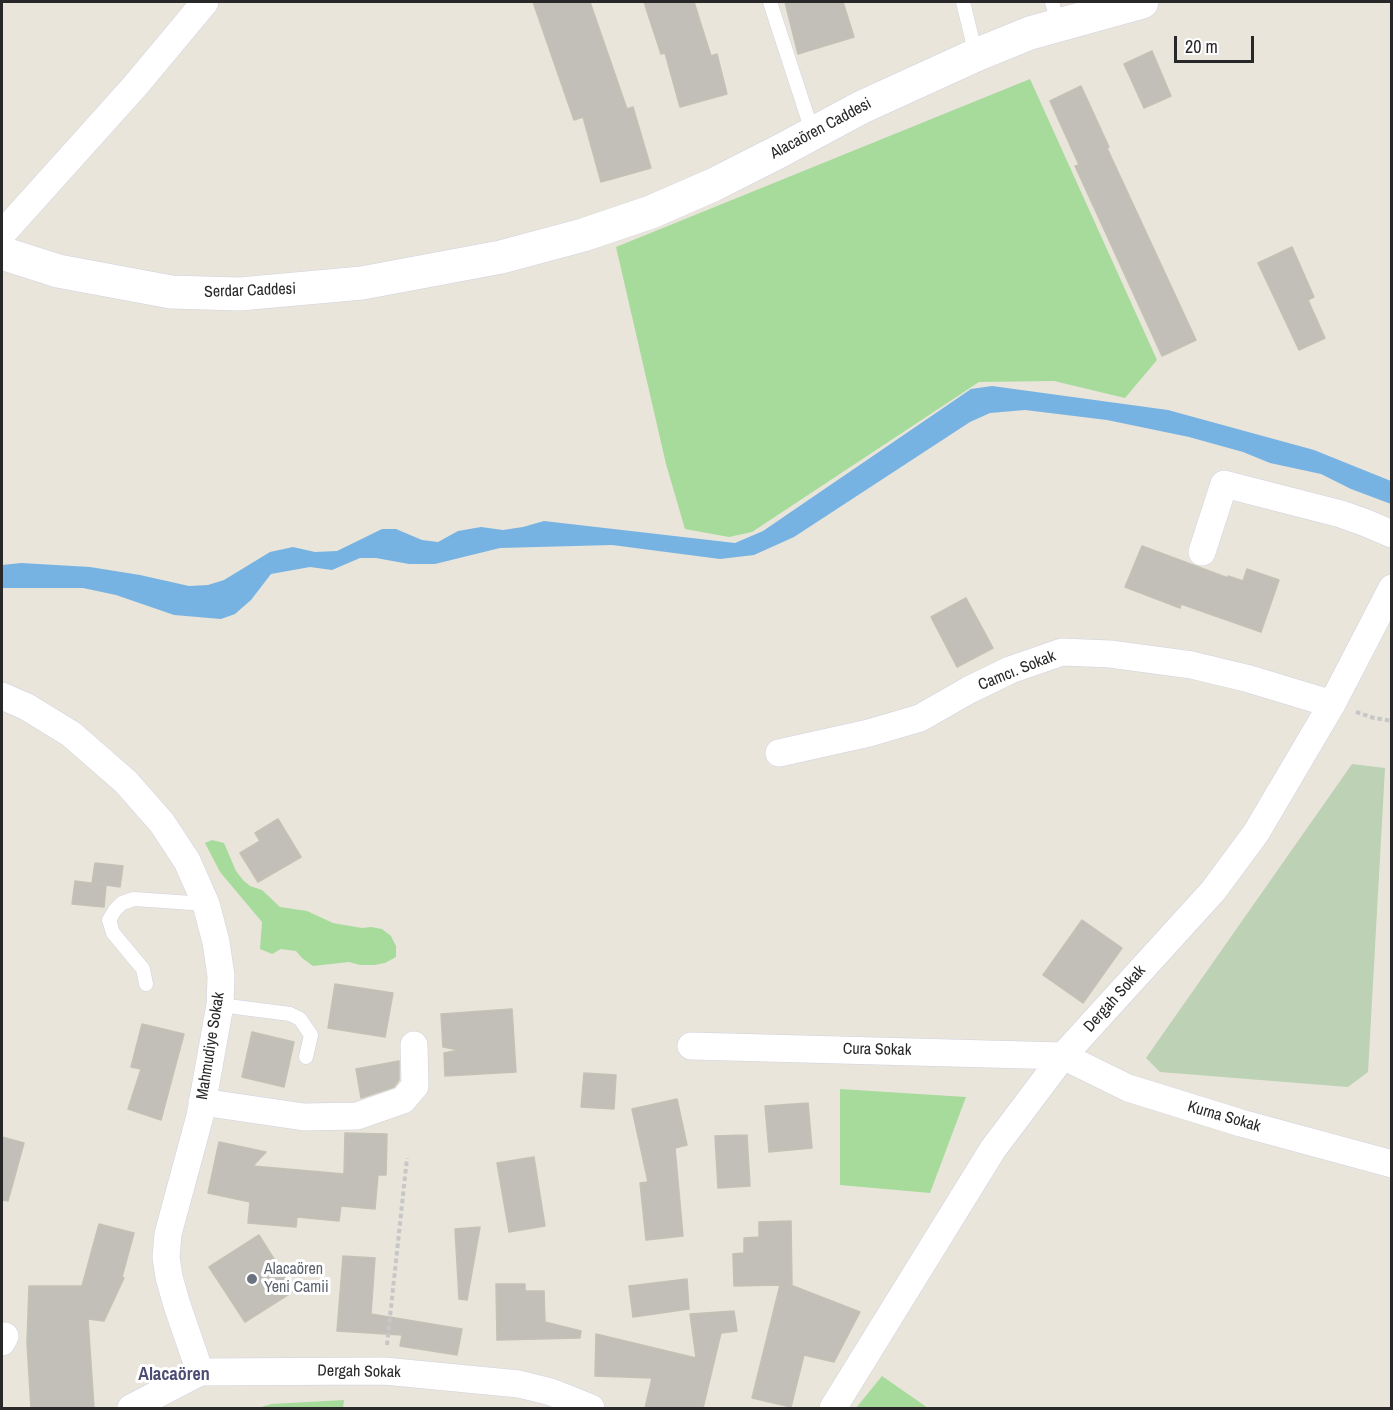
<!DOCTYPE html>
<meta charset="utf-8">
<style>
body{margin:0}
#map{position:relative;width:1393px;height:1410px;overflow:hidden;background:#e9e5db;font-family:"Archivo Narrow",sans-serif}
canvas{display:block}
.frame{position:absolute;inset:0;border:3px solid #282828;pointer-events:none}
.scale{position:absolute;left:1174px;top:36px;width:80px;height:27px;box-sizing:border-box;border:3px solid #282828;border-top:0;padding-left:8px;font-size:18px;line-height:21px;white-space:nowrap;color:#282828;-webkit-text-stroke:4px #fff;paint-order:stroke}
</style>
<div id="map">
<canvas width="1393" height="1410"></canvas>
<div class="frame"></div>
<div class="scale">20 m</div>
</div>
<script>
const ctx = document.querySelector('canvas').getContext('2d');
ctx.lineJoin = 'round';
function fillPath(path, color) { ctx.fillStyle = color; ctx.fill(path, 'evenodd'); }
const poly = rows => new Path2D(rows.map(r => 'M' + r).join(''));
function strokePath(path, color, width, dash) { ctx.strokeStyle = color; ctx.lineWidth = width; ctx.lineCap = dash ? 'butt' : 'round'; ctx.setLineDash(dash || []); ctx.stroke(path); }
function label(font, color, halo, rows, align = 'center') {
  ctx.font = font + ' "Archivo Narrow",sans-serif'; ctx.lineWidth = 6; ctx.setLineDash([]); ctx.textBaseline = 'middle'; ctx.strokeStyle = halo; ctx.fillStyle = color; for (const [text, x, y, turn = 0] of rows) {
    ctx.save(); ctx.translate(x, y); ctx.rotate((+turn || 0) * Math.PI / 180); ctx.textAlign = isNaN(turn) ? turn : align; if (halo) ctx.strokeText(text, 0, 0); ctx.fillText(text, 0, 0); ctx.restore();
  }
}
const green = poly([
 [1030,79,1157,360,1125,398,1054,381,979,382,752,532,729,537,685,529,666,464,616,247],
 [212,840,224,843,236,871,243,880,250,886,262,890,280,907,307,911,333,923,362,928,371,927,382,929,391,936,396,946,396,957,385,963,374,965,360,965,349,962,313,966,302,958,296,951,281,949,272,954,260,949,262,922,220,872,205,843],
 [840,1089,966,1097,930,1193,840,1185],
 [882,1376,928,1408,856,1408],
 [344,1400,343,1408,258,1408,271,1404]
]);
const cemetery = poly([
 [1352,764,1385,768,1368,1072,1348,1087,1160,1072,1146,1058]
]);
const water = poly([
 [992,386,1168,410,1314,450,1391,481,1391,504,1351,489,1321,474,1270,463,1243,452,1189,437,1107,420,1025,410,990,413,970,422,794,537,754,555,720,559,612,545,500,548,435,564,409,564,376,558,360,558,332,570,310,567,271,574,251,600,235,614,221,619,174,615,116,595,83,588,2,588,2,565,21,563,90,567,140,575,189,586,208,585,224,580,270,552,293,547,315,552,337,551,382,529,396,529,422,540,438,542,458,531,481,527,503,530,523,527,544,521,735,543,763,531,971,389]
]);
const building = poly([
 [533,2,590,2,627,109,633,107,651,168,601,182,583,117,574,120,533,2],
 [644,2,694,2,711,56,717,54,727,94,680,107,665,53,661,54,644,2],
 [785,2,843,2,854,37,798,54,785,2],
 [1152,51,1171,96,1144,108,1124,64,1152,51],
 [1081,86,1109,147,1107,148,1196,340,1162,356,1075,166,1079,165,1050,101,1081,86],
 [1292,247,1314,297,1308,300,1325,338,1299,350,1258,263,1292,247],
 [1142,546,1228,578,1228,576,1243,581,1247,569,1279,580,1261,632,1181,604,1180,608,1125,587,1142,546],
 [966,598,993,648,957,667,931,617,966,598],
 [278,819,301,857,258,882,240,853,260,841,255,833,278,819],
 [95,863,123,866,120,887,92,883,95,863],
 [75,881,106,885,104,907,72,904,75,881],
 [1082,920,1122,948,1083,1003,1043,975,1082,920],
 [335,984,393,993,385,1037,328,1028,335,984],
 [512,1009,516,1072,445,1076,444,1053,459,1050,443,1047,441,1014,512,1009],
 [142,1024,184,1034,161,1120,128,1109,141,1069,131,1067,142,1024],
 [252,1032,294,1042,284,1087,242,1077,252,1032],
 [399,1061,399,1080,394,1087,361,1098,356,1069,399,1061],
 [584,1073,616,1075,614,1109,581,1107,584,1073],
 [677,1099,687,1145,675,1148,683,1236,646,1240,640,1183,648,1182,632,1109,677,1099],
 [808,1103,812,1148,769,1152,765,1106,808,1103],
 [345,1133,387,1134,386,1175,378,1175,375,1209,341,1206,339,1221,297,1217,296,1227,248,1223,250,1202,208,1193,219,1142,266,1152,253,1166,344,1174,345,1133],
 [747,1135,750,1186,718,1188,715,1136,747,1135],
 [2,1137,24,1143,8,1201,2,1200,2,1137],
 [534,1157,545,1226,509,1232,497,1163,534,1157],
 [791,1221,792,1284,788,1284,860,1312,834,1362,804,1355,791,1407,752,1398,780,1285,734,1286,733,1254,744,1253,744,1238,759,1237,759,1222,791,1221],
 [99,1224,134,1233,122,1277,124,1278,104,1321,88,1319,94,1408,31,1408,27,1343,29,1286,82,1286,99,1224],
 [480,1227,467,1300,459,1299,455,1229,480,1227],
 [259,1235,294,1291,245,1322,209,1267,259,1235],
 [343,1256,375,1258,371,1314,462,1329,457,1355,400,1346,402,1335,337,1331,343,1256],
 [687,1279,689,1309,633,1317,629,1286,687,1279],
 [496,1284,525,1284,525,1291,544,1291,545,1322,581,1331,580,1338,497,1340,496,1284],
 [734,1311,737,1331,721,1333,703,1408,645,1408,652,1378,595,1376,596,1334,696,1358,690,1314,734,1311]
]);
const path = poly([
 [1356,712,1374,718,1392,721],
 [387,1345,407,1158]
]);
const service = poly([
 [770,2,813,134],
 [963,2,976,55],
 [1052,2,1058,25],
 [146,984,143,969,113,933,109,920,115,910,122,903,134,899,206,904],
 [220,1005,290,1014,300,1019,311,1035,306,1057]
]);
const minor = poly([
 [2,234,135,86,205,2],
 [1202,552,1224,484,1341,514,1366,523,1392,534],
 [2,696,27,707,71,734,126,782,162,823,187,861,206,904,216,942,221,976,220,1005,200,1116,168,1234,166,1257,169,1277,177,1305,200,1372],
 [779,753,869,733,920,718,969,690,1010,670,1062,652,1110,654,1192,665,1246,678,1332,704],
 [691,1046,1063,1056,1128,1088,1241,1123,1392,1164],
 [202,1102,304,1117,357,1116,403,1100,415,1086,414,1045],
 [2,1342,5,1336],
 [131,1408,200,1372,384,1371,519,1384,551,1392,591,1408],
 [833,1408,993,1149,1063,1056,1213,891,1256,833,1332,704,1392,588]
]);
const tertiary = poly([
 [2,253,58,271,171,292,240,294,362,283,501,257,583,235,651,212,713,185,780,151,862,107,976,55,1030,33,1142,2]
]);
const markers = [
 [252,1279,6,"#6b7280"]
];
const streetNames = [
 ["Alacaören Caddesi",821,129,-28],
 ["Serdar Caddesi",250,291,-2],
 ["Camcı. Sokak",1017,671,-22],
 ["Dergah Sokak",1115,999,-48],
 ["Mahmudiye Sokak",211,1046,-81],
 ["Cura Sokak",877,1050,1],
 ["Kurna Sokak",1224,1117,16],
 ["Dergah Sokak",359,1372,1]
];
const worshipNames = [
 ["Alacaören",264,1270],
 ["Yeni Camii",264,1288]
];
const neighbourhoodNames = [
 ["Alacaören",174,1375]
];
fillPath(green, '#a7db9c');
fillPath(cemetery, '#bdd1b4');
fillPath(water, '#77b3e2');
fillPath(building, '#c1bfb7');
strokePath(building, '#c4c1b5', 1.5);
strokePath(service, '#d0d1df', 15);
strokePath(minor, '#d0d1df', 28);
strokePath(tertiary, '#d0d1df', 34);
strokePath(path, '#c7c7c7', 4, [4.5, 3]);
strokePath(service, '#fff', 14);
strokePath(minor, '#fff', 27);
strokePath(tertiary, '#fff', 33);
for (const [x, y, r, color] of markers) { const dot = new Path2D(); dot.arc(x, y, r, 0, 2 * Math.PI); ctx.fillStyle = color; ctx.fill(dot); strokePath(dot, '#fff', 2); }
label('16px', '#282828', '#fff', streetNames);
label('16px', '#5b616d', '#fff', worshipNames, 'left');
label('bold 18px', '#4d4d74', '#fff', neighbourhoodNames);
</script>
